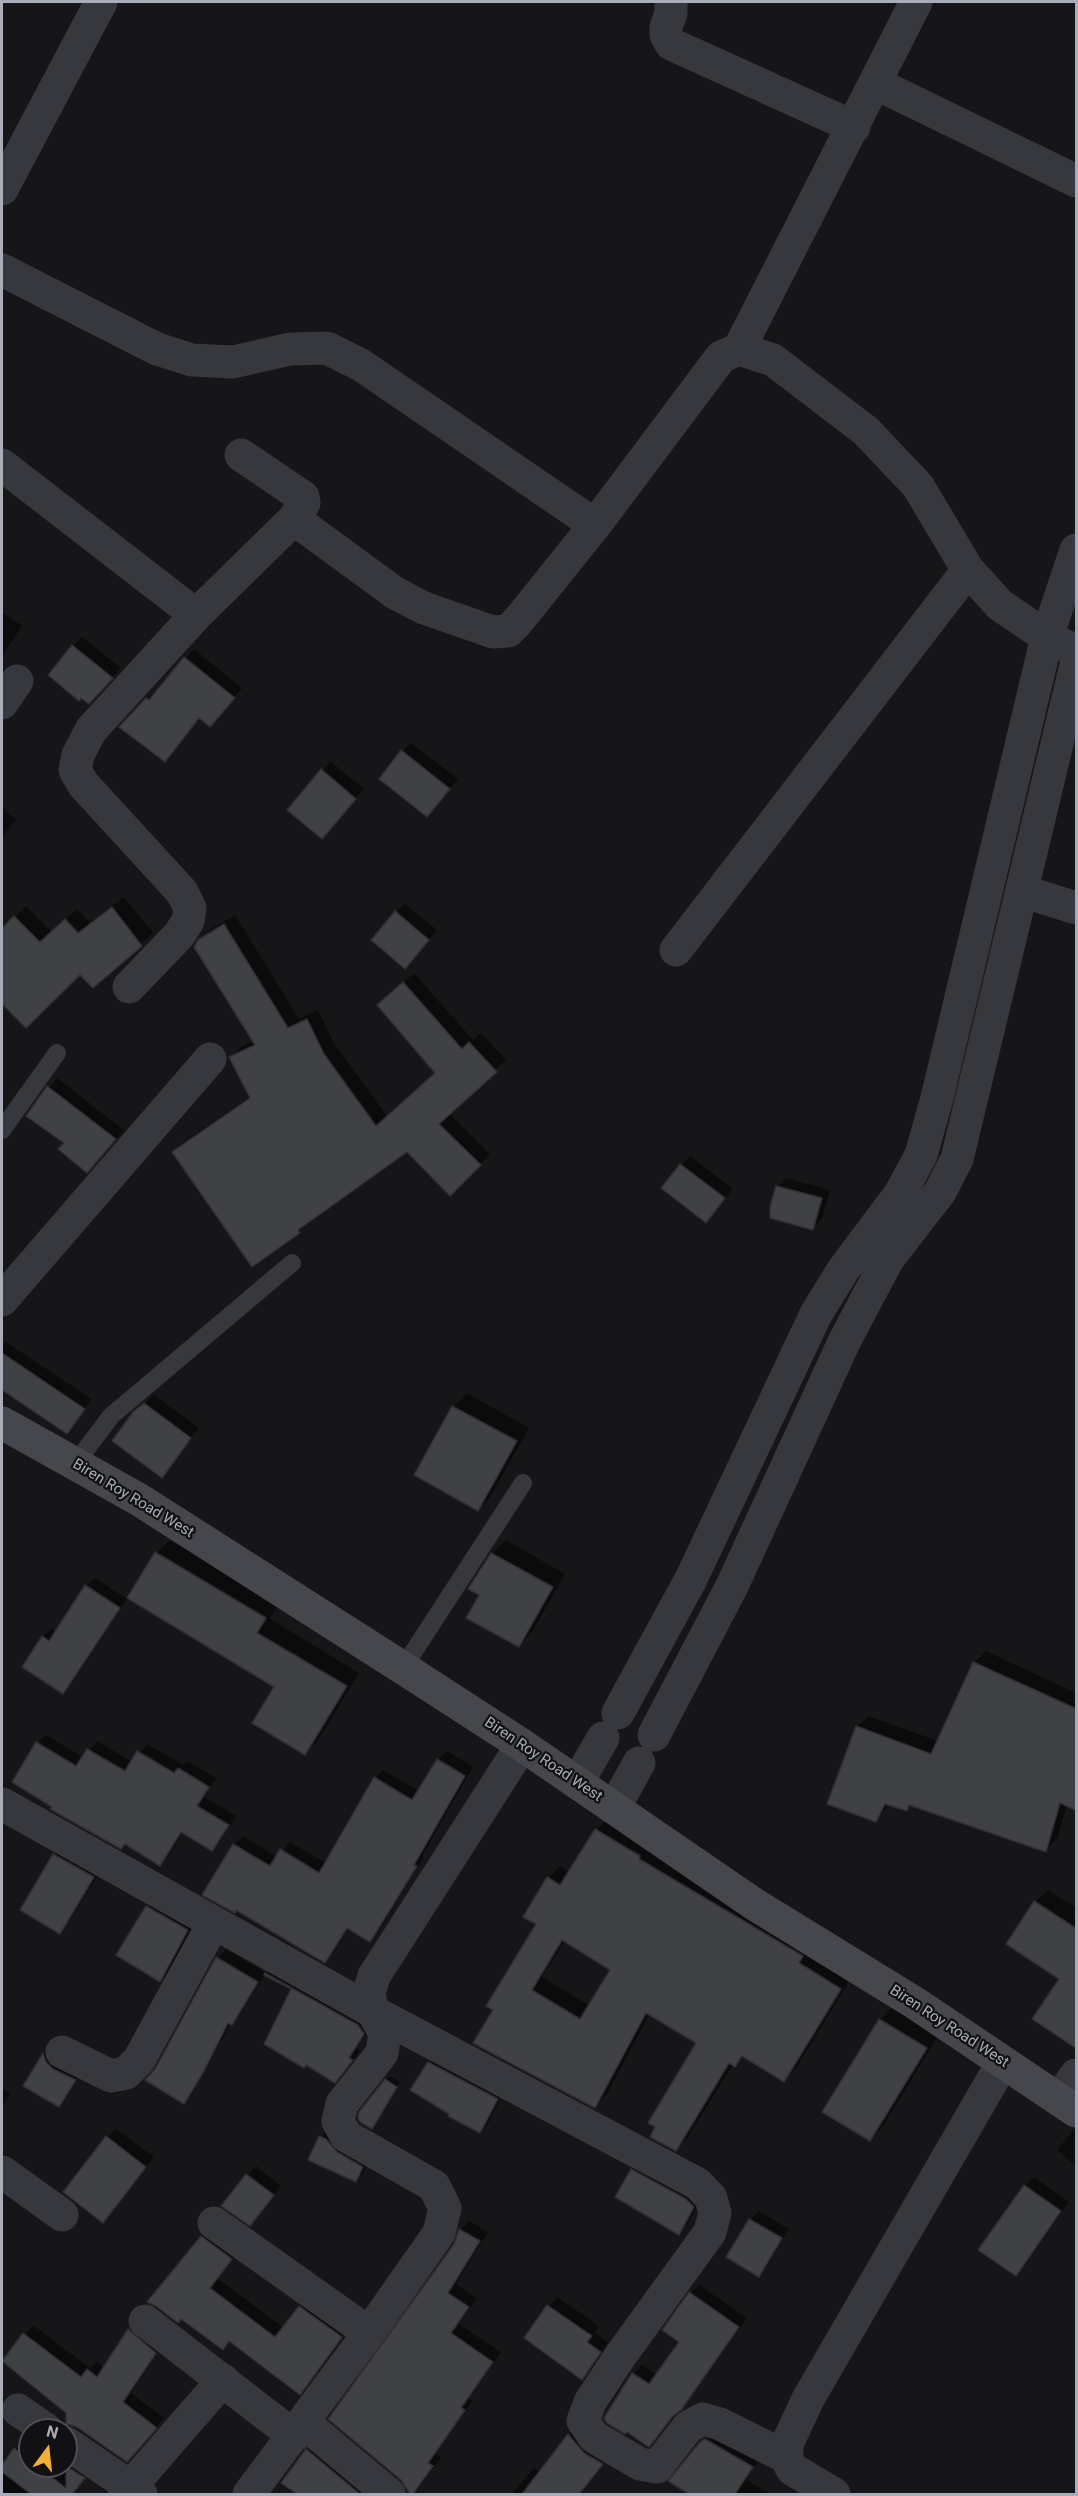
<!DOCTYPE html>
<style>
body{margin:0}
#map{position:relative;width:1078px;height:2496px;overflow:hidden;background:#161618;font-family:Roboto,sans-serif}
canvas{display:block}
.frame{position:absolute;inset:0;border:3px solid #a8adb8;pointer-events:none}
.north{position:absolute;left:18px;top:2418px;width:60px;height:60px;box-sizing:border-box;background:#111113;border:2px solid #4d4f55;border-radius:50%;rotate:15deg;font-size:16px;font-weight:700;line-height:24px;text-align:center;color:#a8adb8}
.north::after{content:'';display:block;margin:auto;width:21px;height:27px;background:#f2b134;clip-path:polygon(50% 0,100% 100%,50% 72%,0 100%)}
</style>
<div id="map">
<canvas width="1078" height="2496"></canvas>
<div class="frame"></div>
<div class="north">N</div>
</div>
<script>
const ctx = document.querySelector('canvas').getContext('2d');
ctx.lineJoin = 'round';
function fillPath(path, color) { ctx.fillStyle = color; ctx.fill(path, 'evenodd'); }
const poly = rows => new Path2D(rows.map(r => 'M' + r).join(''));
function strokePath(path, color, width, dash) { ctx.strokeStyle = color; ctx.lineWidth = width; ctx.lineCap = dash ? 'butt' : 'round'; ctx.setLineDash(dash || []); ctx.stroke(path); }
function label(font, color, halo, rows, align = 'center') {
  ctx.font = font + ' Roboto,sans-serif'; ctx.lineWidth = 4.5; ctx.setLineDash([]); ctx.textBaseline = 'middle'; ctx.strokeStyle = halo; ctx.fillStyle = color; for (const [text, x, y, turn = 0] of rows) {
    ctx.save(); ctx.translate(x, y); ctx.rotate((+turn || 0) * Math.PI / 180); ctx.textAlign = isNaN(turn) ? turn : align; if (halo) ctx.strokeText(text, 0, 0); ctx.fillText(text, 0, 0); ctx.restore();
  }
}
const shadow = poly([
 [2,612,22,626,2,656],
 [82,637,121,668,98,694,73,646],
 [194,649,242,688,210,725,200,717,165,760,147,699,156,690,158,691],
 [411,743,458,779,436,806,403,751],
 [331,762,364,789,322,837,322,771],
 [2,807,16,820,2,836],
 [124,897,153,933,93,986,80,972,26,1026,2,1001,2,930,26,906,52,932,77,909,90,923],
 [405,904,437,930,414,958,396,912],
 [235,915,299,1019,318,1010,334,1043,387,1116,437,1072,389,995,414,973,473,1040,481,1033,506,1060,449,1113,490,1154,450,1194,407,1150,309,1220,299,1232,174,1152,184,1142,251,1096,231,1057,242,1046,254,1041,199,941,211,929],
 [57,1078,124,1130,95,1162,28,1115],
 [690,1156,733,1189,706,1221,663,1188],
 [786,1178,830,1190,822,1219,813,1228,777,1187],
 [6,1342,92,1399,67,1432,2,1388,2,1346],
 [467,1393,529,1428,491,1496,478,1510,416,1475,453,1407],
 [154,1395,199,1428,161,1476,144,1404],
 [170,1540,278,1605,270,1619,359,1673,318,1740,305,1753,276,1686,129,1597,157,1553],
 [506,1540,565,1574,532,1632,519,1645,481,1595,470,1588,492,1554],
 [95,1578,127,1599,72,1683,63,1692,43,1637,51,1628,57,1631,86,1586],
 [986,1651,1076,1693,1076,1809,1067,1805,1057,1839,1045,1850,911,1804,907,1809,890,1804,876,1820,857,1727,868,1716,938,1741,974,1663],
 [46,1735,83,1757,97,1741,132,1762,147,1744,183,1765,187,1761,216,1778,204,1797,236,1816,220,1841,212,1849,183,1832,169,1855,160,1864,126,1843,54,1806,37,1743],
 [447,1751,473,1767,422,1856,424,1857,378,1932,370,1940,349,1927,333,1953,325,1961,234,1845,243,1836,277,1857,290,1842,326,1863,375,1778,383,1770,419,1791,438,1760],
 [608,1818,852,1976,796,2068,784,2080,744,2056,735,2065,733,2064,688,2137,676,2149,699,2043,650,2013,607,2094,595,2106,495,2010,538,1924,548,1878,560,1866,570,1872,596,1830],
 [565,1940,612,1969,590,2006,542,1977],
 [63,1846,102,1868,68,1923,60,1932,55,1855],
 [1048,1890,1076,1908,1076,2047,1062,1978,1035,1902],
 [156,1898,196,1921,169,1971,160,1980,147,1907],
 [226,1949,266,1973,275,1965,372,2024,357,2048,360,2050,344,2072,293,1989,265,1974,240,2014,231,2023,192,2093,184,2102,157,2070,218,1958],
 [893,2006,939,2034,883,2126,870,2139,824,2112,880,2020],
 [52,2046,83,2071,67,2097,59,2105,25,2085,45,2054],
 [436,2056,504,2092,487,2125,480,2131,451,2114,429,2063],
 [390,2076,400,2082,372,2127,386,2080],
 [2,2088,11,2094,2,2106],
 [1076,2127,1076,2166,1057,2150],
 [329,2128,371,2158,364,2172,356,2181,321,2137],
 [116,2129,154,2157,103,2221,107,2137],
 [641,2162,702,2199,687,2224,678,2233,632,2170],
 [256,2166,281,2186,259,2215,247,2175],
 [1034,2177,1069,2202,1024,2266,1016,2274,1025,2186],
 [759,2211,789,2229,767,2266,758,2275,728,2257,750,2220],
 [469,2221,488,2232,456,2284,477,2298,459,2324,501,2352,469,2398,472,2401,435,2453,441,2457,415,2494,409,2494,456,2244,461,2229],
 [211,2228,240,2249,217,2278,284,2328,309,2298,350,2328,299,2393,230,2340,222,2348,181,2317,202,2237],
 [699,2285,747,2318,689,2399,649,2445,633,2374,642,2365,657,2375,681,2341,691,2293],
 [557,2297,599,2326,595,2333,608,2342,591,2369,582,2378,526,2338],
 [138,2322,163,2344,131,2393,164,2418,136,2451,91,2427,3,2362,33,2325,90,2368,97,2362,105,2368,130,2330],
 [577,2426,610,2455,589,2483,580,2492,564,2480,552,2494,512,2494,534,2468,540,2472],
 [711,2433,760,2458,746,2480,771,2494,692,2494,670,2481],
 [23,2441,30,2446,30,2466,56,2466,59,2468,66,2466,66,2460,91,2470,72,2494,2,2494,2,2467],
 [316,2442,379,2494,300,2494,283,2483]
]);
const building = poly([
 [72,645,113,678,89,704,81,698,79,701,48,675,72,645],
 [184,657,235,698,210,727,199,718,165,762,119,727,146,698,149,700,184,657],
 [401,750,450,789,427,817,379,779,401,750],
 [321,769,356,799,322,839,287,810,321,769],
 [112,907,142,946,93,988,80,975,26,1028,2,1004,2,928,14,916,40,942,65,919,78,933,112,907],
 [395,911,429,940,405,969,371,940,395,911],
 [224,924,288,1028,307,1019,324,1054,376,1126,435,1073,377,1005,403,982,462,1049,469,1042,497,1072,439,1124,481,1165,450,1196,407,1152,298,1230,300,1233,252,1267,172,1152,250,1098,229,1057,255,1045,194,947,198,940,224,924],
 [47,1086,116,1139,87,1173,58,1149,64,1143,26,1116,47,1086],
 [680,1164,725,1198,706,1223,661,1188,680,1164],
 [776,1186,822,1198,813,1230,770,1218,770,1207,776,1186],
 [2,1353,85,1409,67,1434,2,1390,2,1353],
 [144,1403,191,1438,162,1478,112,1441,133,1412,144,1403],
 [452,1406,517,1441,478,1511,414,1475,452,1406],
 [155,1552,266,1618,257,1633,347,1686,305,1755,252,1723,274,1687,127,1598,155,1552],
 [491,1553,553,1587,519,1647,466,1618,479,1595,468,1589,491,1553],
 [85,1585,120,1608,63,1694,22,1667,42,1636,49,1641,85,1585],
 [973,1662,1077,1709,1077,1811,1060,1803,1046,1852,909,1805,907,1811,885,1804,876,1822,827,1804,856,1726,931,1754,973,1662],
 [36,1742,76,1766,87,1749,125,1771,137,1751,174,1773,178,1768,209,1787,197,1806,229,1825,212,1851,181,1832,160,1866,125,1844,121,1849,50,1809,52,1807,12,1782,36,1742],
 [437,1759,465,1776,414,1865,417,1866,370,1942,347,1928,325,1963,236,1910,235,1913,202,1895,233,1844,270,1866,280,1849,319,1873,374,1777,412,1800,437,1759],
 [595,1829,640,1856,639,1859,803,1956,799,1963,841,1989,784,2082,742,2056,735,2067,729,2063,676,2151,650,2137,655,2127,648,2123,696,2043,646,2013,595,2108,473,2043,493,2010,486,2006,536,1924,523,1917,547,1877,560,1885,595,1829],
 [562,1940,610,1970,580,2019,532,1990,562,1940],
 [53,1854,94,1877,60,1934,20,1910,53,1854],
 [1034,1901,1077,1929,1077,2049,1032,2019,1059,1979,1006,1944,1034,1901],
 [146,1906,188,1930,160,1982,116,1955,146,1906],
 [216,1957,258,1982,232,2025,228,2023,204,2071,184,2104,145,2080,155,2069,216,1957],
 [265,1973,358,2025,364,2034,349,2058,353,2060,335,2083,306,2065,304,2068,264,2044,291,1989,264,1975,265,1973],
 [879,2019,927,2048,870,2141,822,2112,879,2019],
 [43,2053,46,2062,53,2069,76,2080,59,2107,23,2086,43,2053],
 [428,2062,498,2099,480,2133,448,2116,449,2114,410,2090,428,2062],
 [385,2079,397,2087,372,2129,360,2122,358,2118,359,2112,385,2079],
 [106,2136,146,2167,103,2223,63,2192,106,2136],
 [319,2136,326,2139,337,2152,363,2167,356,2182,308,2160,319,2136],
 [631,2169,686,2199,694,2207,679,2235,615,2197,631,2169],
 [246,2174,274,2195,250,2226,221,2206,246,2174],
 [1024,2185,1061,2211,1016,2276,978,2250,1024,2185],
 [749,2219,782,2238,759,2277,726,2257,749,2219],
 [459,2229,480,2241,448,2293,469,2307,451,2333,493,2362,461,2408,465,2410,428,2463,433,2466,413,2494,410,2494,401,2480,328,2419,454,2244,459,2229],
 [201,2236,232,2259,210,2288,275,2337,299,2306,342,2337,300,2395,229,2341,223,2350,181,2319,178,2323,156,2306,147,2302,201,2236],
 [689,2292,739,2327,681,2410,673,2416,649,2447,647,2446,627,2432,625,2434,607,2423,604,2418,632,2373,649,2384,679,2342,662,2330,689,2292],
 [547,2305,592,2336,587,2342,601,2352,582,2380,524,2338,547,2305],
 [128,2329,156,2353,123,2402,157,2428,127,2462,77,2427,66,2424,66,2413,2,2361,23,2333,81,2377,87,2369,97,2377,128,2329],
 [568,2434,584,2453,603,2464,579,2494,522,2494,568,2434],
 [705,2439,753,2467,735,2494,689,2494,668,2481,700,2442,705,2439],
 [14,2448,30,2460,30,2466,37,2466,66,2488,66,2466,85,2478,73,2493,75,2494,31,2494,2,2472,2,2465,14,2448],
 [306,2449,360,2494,297,2494,281,2483,306,2449]
]);
const lane = poly([
 [2,1130,57,1053],
 [75,1464,111,1416,292,1263],
 [403,1668,523,1483]
]);
const street = poly([
 [671,2,671,13,666,27,666,35,671,44,854,127],
 [875,83,1076,181],
 [2,189,101,2],
 [2,270,157,349,192,360,233,362,290,349,327,348,361,365,595,525,721,357,739,349,773,360,866,431,918,486,968,570,1000,605,1047,637,1076,651],
 [739,349,916,2],
 [241,455,303,497,304,503,294,519],
 [2,465,196,615],
 [2,703,17,681],
 [1022,891,1076,908],
 [676,950,968,570],
 [129,987,179,935,188,921,190,908,182,892,83,784,75,770,78,755,91,730,196,615,294,519,395,593,424,608,493,632,508,631,518,621,595,525],
 [2,1300,210,1059],
 [618,1713,691,1579,816,1314,843,1270,900,1194,921,1155,937,1098,1047,637,1076,550],
 [654,1735,732,1586,844,1342,864,1304,888,1259,940,1192,957,1159,1076,665],
 [577,1783,603,1738],
 [2,1804,372,2011,698,2184,711,2198,715,2213,710,2232,621,2355,590,2402,583,2421,594,2437,640,2464,657,2467,688,2427,703,2419,720,2424,786,2457],
 [614,1808,639,1763],
 [62,2052,111,2076,126,2073,139,2060,213,1924],
 [1059,2099,1076,2075],
 [2,2172,62,2215],
 [214,2223,369,2333],
 [145,2321,294,2436],
 [18,2410,47,2430],
 [304,2423,389,2494],
 [66,2443,141,2494],
 [124,2494,223,2380],
 [249,2494,369,2333,439,2233,445,2208,434,2186,346,2136,338,2121,342,2104,382,2053,385,2033,372,2011,369,1993,374,1976,522,1745],
 [834,2494,792,2469,786,2457,788,2442,808,2399,1003,2062]
]);
const secondary = poly([
 [2,1423,138,1499,403,1668,522,1745,754,1904,915,2003,1076,2111]
]);
const streetNames = [
 ["Biren Roy Road West",133,1499,31],
 ["Biren Roy Road West",543,1760,34],
 ["Biren Roy Road West",949,2027,33]
];
fillPath(shadow, '#0007');
fillPath(building, '#404145');
strokePath(building, '#303034', 1.5);
strokePath(lane, '#37383d', 18);
strokePath(street, '#37383d', 33);
strokePath(secondary, '#45474d', 33);
label('15px', '#a8adb8', '#111113', streetNames);
</script>
